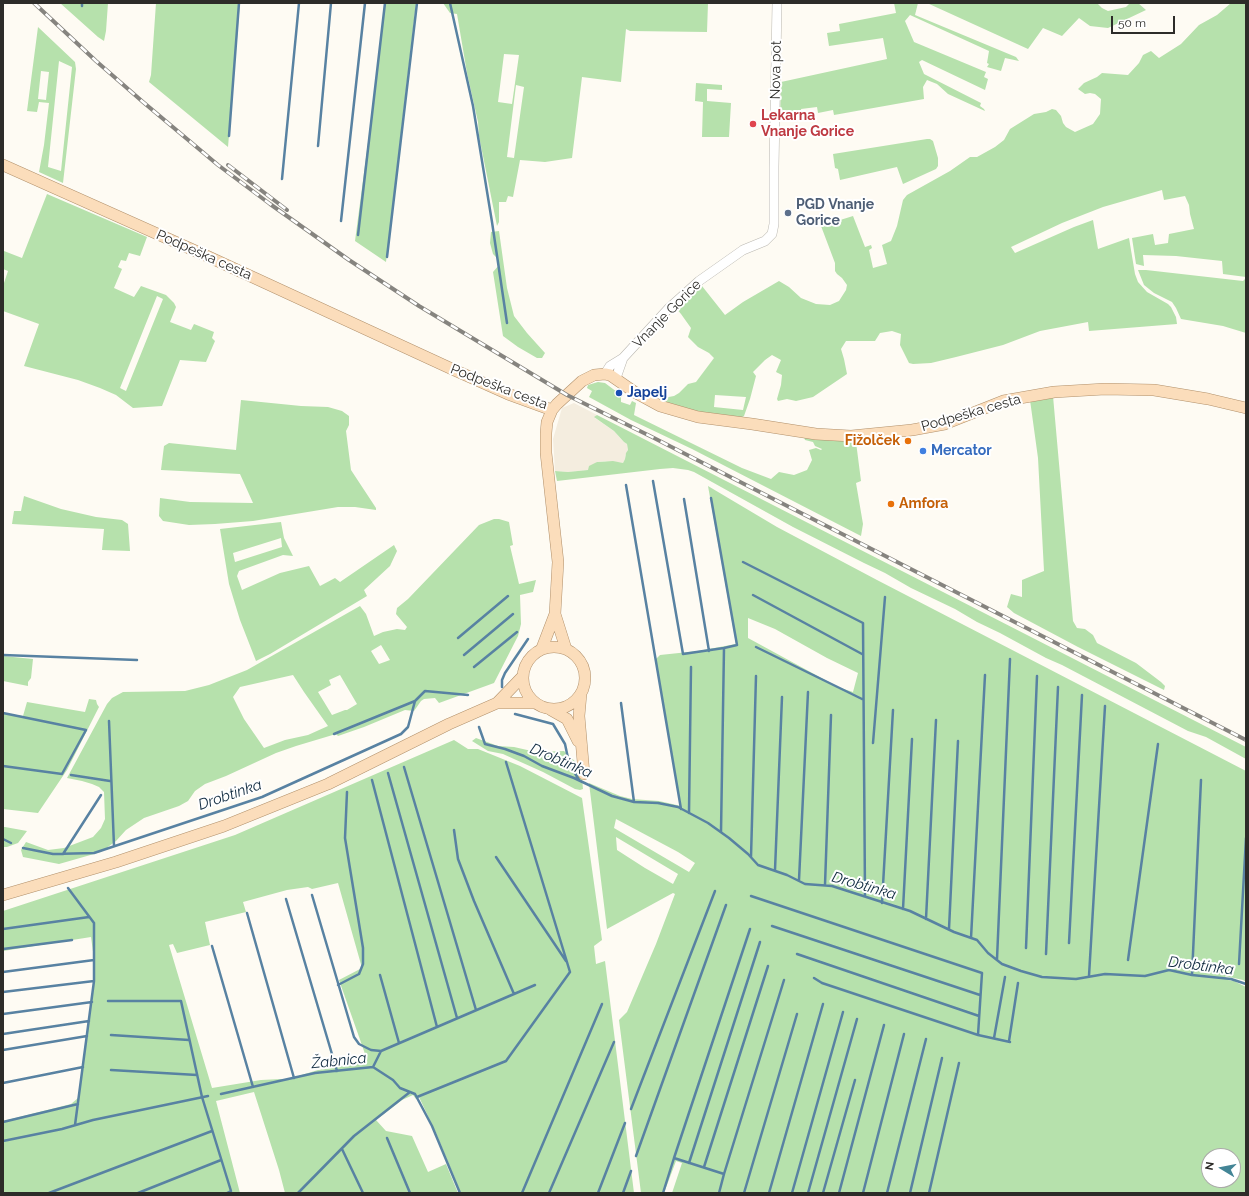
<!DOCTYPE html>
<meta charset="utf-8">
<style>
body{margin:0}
#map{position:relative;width:1249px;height:1196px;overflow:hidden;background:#fefbf3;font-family:Raleway,sans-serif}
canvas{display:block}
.frame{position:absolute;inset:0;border:4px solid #2d2c29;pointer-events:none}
.north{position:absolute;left:1201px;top:1148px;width:40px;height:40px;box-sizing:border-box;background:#fff;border:1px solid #ababa9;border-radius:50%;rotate:280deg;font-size:11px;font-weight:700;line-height:16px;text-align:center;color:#2d2c29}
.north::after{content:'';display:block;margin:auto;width:14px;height:18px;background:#438596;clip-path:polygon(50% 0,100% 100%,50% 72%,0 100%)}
.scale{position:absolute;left:1111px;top:16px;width:64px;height:18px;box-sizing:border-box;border:2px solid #2d2c29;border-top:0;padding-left:5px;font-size:12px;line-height:14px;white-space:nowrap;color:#2d2c29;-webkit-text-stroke:3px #fff;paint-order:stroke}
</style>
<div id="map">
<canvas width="1249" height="1196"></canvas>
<div class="frame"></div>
<div class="north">N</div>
<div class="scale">50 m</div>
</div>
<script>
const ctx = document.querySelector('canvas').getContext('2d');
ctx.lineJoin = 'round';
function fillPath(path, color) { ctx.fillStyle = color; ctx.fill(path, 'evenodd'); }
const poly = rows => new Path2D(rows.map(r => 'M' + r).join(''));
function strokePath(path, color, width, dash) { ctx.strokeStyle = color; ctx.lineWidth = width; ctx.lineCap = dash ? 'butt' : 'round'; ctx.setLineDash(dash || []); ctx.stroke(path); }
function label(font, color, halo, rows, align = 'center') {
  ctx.font = font + ' Raleway,sans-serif'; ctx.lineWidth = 4; ctx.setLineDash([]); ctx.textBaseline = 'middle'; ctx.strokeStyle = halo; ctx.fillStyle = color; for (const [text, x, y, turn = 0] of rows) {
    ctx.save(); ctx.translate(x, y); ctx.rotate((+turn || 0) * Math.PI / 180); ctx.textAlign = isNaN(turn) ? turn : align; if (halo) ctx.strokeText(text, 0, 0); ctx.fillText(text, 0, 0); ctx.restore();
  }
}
const built = poly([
 [574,403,597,415,595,418,614,431,624,442,627,444,628,450,625,456,625,459,623,463,605,461,597,462,589,470,568,472,555,471,553,439,562,408]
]);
const green = poly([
 [60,3,108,3,106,31,104,41,98,37],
 [156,3,240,3,228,147,149,82,151,75],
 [385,3,416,3,386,262,355,241,370,127],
 [443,3,708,3,707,32,630,31,626,29,621,82,582,77,572,158,545,162,520,160,513,197,508,196,506,202,499,202,499,222,497,226,479,136,478,122,467,73,457,14,450,13],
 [504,54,519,55,512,104,498,102],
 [516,85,524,87,514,158,507,157],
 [894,3,918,3,915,15,1016,57,1019,61,1005,58,1001,71,987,67,989,64,987,63,989,51,910,15,905,21,914,42,986,72,984,77,988,79,985,90,922,60,919,62,924,74,981,103,980,106,984,109,985,111,948,94,937,84,927,80,923,87,924,99,834,115,833,110,818,113,817,107,801,109,802,116,780,120,781,82,887,59,883,38,829,46,827,33,840,31,839,24,896,13],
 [927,3,1097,3,1102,8,1108,11,1126,7,1130,3,1138,3,1146,10,1108,28,1090,26,1079,18,1062,36,1043,28,1028,49],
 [1231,3,1246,3,1246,277,1223,274,1222,261,1176,256,1143,255,1144,266,1136,264,1132,238,1153,234,1155,245,1168,243,1169,234,1194,229,1190,214,1189,205,1185,196,1164,200,1162,190,1103,207,1062,223,1011,247,1015,253,1074,227,1093,220,1098,249,1129,238,1135,274,1138,282,1147,292,1168,304,1171,307,1176,317,1177,324,1089,331,1088,322,1040,331,1003,345,956,357,931,363,913,364,909,363,900,345,901,334,892,331,880,333,875,341,846,341,841,349,844,359,847,374,813,397,796,401,787,399,778,401,777,399,781,385,782,375,776,372,781,360,772,355,765,360,753,372,756,376,750,399,744,416,740,418,699,414,658,399,674,396,679,393,688,384,696,382,714,358,709,353,698,347,688,337,691,328,681,314,676,308,702,286,725,315,743,302,779,281,789,287,801,298,816,304,830,305,839,301,846,290,847,285,842,278,837,274,835,271,835,263,821,226,853,216,865,247,871,245,872,248,869,250,873,268,887,264,882,245,891,241,897,226,903,200,907,195,950,171,970,157,977,157,995,147,1004,140,1010,129,1034,114,1046,112,1052,109,1056,110,1061,116,1063,123,1066,127,1075,132,1093,124,1100,114,1101,99,1095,94,1090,93,1085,94,1078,89,1084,83,1097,77,1102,73,1128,75,1139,63,1143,55,1151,51,1159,58,1181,44,1199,25,1217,15],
 [715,395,746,397,743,410,714,407],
 [38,27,75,62,76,69,63,183,39,172,44,145,49,103,39,102,37,112,27,111],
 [59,61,72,67,61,171,48,167],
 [41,71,49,72,46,100,38,99],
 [696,83,722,85,722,90,707,89,707,101,731,103,729,137,702,137,703,102,695,101],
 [927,139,930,139,933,141,938,158,938,166,936,169,903,184,897,167,840,180,838,169,835,168,833,154],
 [47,194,147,237,140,256,129,253,126,261,121,260,118,267,122,269,114,288,134,297,141,286,166,295,174,303,176,307,170,322,191,330,194,324,214,332,212,338,215,341,206,362,180,360,162,406,133,408,116,395,100,388,78,380,24,366,39,324,3,311,3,286,8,271,3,269,3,255,4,251,22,258],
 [157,296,163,299,126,391,120,388],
 [499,231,507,288,514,316,527,333,545,353,542,358,537,358,518,347,503,336,493,272,499,265,498,259,493,254,490,243,491,232],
 [1138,270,1146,270,1243,281,1246,278,1246,333,1223,326,1181,319,1176,308,1172,302,1154,293,1144,285],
 [598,382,605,383,621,395,621,402,630,405,632,401,636,403,634,415,742,468,771,479,779,472,794,475,807,470,812,460,809,450,816,448,821,450,822,449,815,446,813,442,805,440,804,437,856,442,861,481,856,483,863,524,861,536,692,449,631,420,589,397,592,391,587,388,588,385],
 [1053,396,1073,621,1077,628,1085,629,1093,635,1097,643,1136,663,1161,682,1165,686,1164,690,1078,647,1014,613,1007,607,1011,594,1022,597,1022,580,1044,571,1038,458,1030,400],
 [241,400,301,406,328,407,342,411,349,416,349,425,346,431,351,470,376,508,376,510,355,507,338,507,253,521,215,524,189,525,163,521,159,516,160,498,190,502,253,503,240,474,161,470,164,446,169,443,236,450],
 [597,415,1246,747,1246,759,1206,737,1188,731,1062,665,1046,658,1000,633,977,622,955,609,911,588,885,573,864,563,793,527,694,472,688,470,673,468,660,469,557,481,555,471,568,472,588,470,589,466,597,462,613,461,623,463,625,459,626,453,628,450,627,444,624,442,614,431,594,417],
 [708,486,777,527,877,580,1246,771,1246,982,1243,980,1225,976,1228,980,1234,981,1246,987,1246,1193,672,1193,682,1163,676,1161,664,1193,641,1193,619,1020,627,1012,656,944,675,894,673,893,607,929,589,783,620,796,632,799,659,801,681,806,656,659,660,655,698,651,736,644],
 [748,618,775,629,827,658,858,673,853,692,838,687,748,638],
 [616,819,678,852,695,863,689,872,614,828],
 [616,837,678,874,673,884,645,868,617,850],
 [1209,1156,1233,1156,1233,1180,1209,1180],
 [24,496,61,509,96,517,122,520,128,524,130,551,102,550,104,529,12,524,14,511,21,511],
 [494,519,499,519,509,522,513,545,510,546,519,584,536,580,533,592,520,595,521,624,518,636,494,683,439,703,435,698,424,699,421,701,414,711,405,710,364,727,338,736,336,734,296,746,276,753,226,776,205,784,195,791,188,801,179,806,144,818,126,830,116,841,101,852,59,864,23,857,21,850,26,842,48,850,64,848,93,837,101,828,105,819,104,792,99,787,92,784,82,781,67,778,107,704,112,698,123,692,185,691,209,685,247,670,360,606,366,614,374,636,383,632,397,629,405,630,407,627,396,614,397,608,408,599,479,525],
 [381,645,390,660,379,664,371,651],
 [293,675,304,692,328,726,308,735,285,740,264,748,244,719,233,697,240,687],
 [340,675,357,704,347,710,345,710,332,715,318,692,331,685,329,680],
 [281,522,284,538,293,556,283,555,239,571,237,576,242,590,280,573,309,566,320,586,335,578,340,582,394,545,397,551,390,566,364,590,367,596,270,654,256,661,240,620,229,584,220,529],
 [281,538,282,547,235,562,233,553],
 [3,656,33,659,31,678,28,682,28,686,3,681],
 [89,699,96,700,97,704,99,707,67,770,38,813,3,809,3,713,23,716,27,702,85,712],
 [476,738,498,746,514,747,536,752,564,751,581,767,583,789,580,790,575,789,543,772,514,759,503,754,488,751,472,741],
 [454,740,468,749,478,749,520,766,582,798,602,940,594,946,596,964,605,961,634,1193,461,1193,436,1133,419,1097,416,1099,413,1095,402,1100,376,1120,386,1131,412,1136,428,1172,446,1164,458,1193,285,1193,279,1170,254,1092,216,1101,240,1193,3,1193,3,1121,71,1104,78,1098,93,988,94,959,91,937,3,951,3,911,235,835],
 [338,883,362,968,339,980,364,1051,366,1057,363,1061,356,1064,318,1070,285,1080,281,1079,261,1080,212,1088,169,945,173,944,177,953,210,945,205,922,246,912,243,902,287,890,308,887,312,889],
 [3,827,5,827,27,831,18,843,7,847,3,847]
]);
const stream = poly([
 [450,3,473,106,492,222,507,323],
 [82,6,82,3],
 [229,136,239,3],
 [318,146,331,3],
 [282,179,299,3],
 [341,221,365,3],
 [358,235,385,3],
 [387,257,417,3],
 [653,481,683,654,724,648,721,832],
 [626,485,681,809],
 [711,498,737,645,724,648],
 [684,499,709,651],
 [743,562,863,623,865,896],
 [753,595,862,654],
 [458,638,508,596],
 [756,647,862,699],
 [3,655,137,660],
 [464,655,513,614],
 [474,667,517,632],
 [502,687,502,680,505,673,528,639],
 [621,703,634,802],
 [3,713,86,730,62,774,3,766],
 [515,714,553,724,565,744,569,763,579,780],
 [109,721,114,846],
 [479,727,485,744,505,749,524,756,542,766,574,778,612,796,634,802,658,803,678,807,708,823,729,838,748,854,758,865,787,875,805,884,832,886,910,911,954,932,977,940,988,953,1002,964,1021,971,1042,977,1076,979,1105,974,1145,976,1169,970,1192,975,1231,979,1246,984],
 [334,734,415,701,425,691,468,695],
 [873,743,885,597],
 [404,767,476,1010],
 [388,773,457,1018],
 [71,775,110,781],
 [372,780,437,1027],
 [689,813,691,667],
 [454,830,458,859,474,901,514,994],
 [3,839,11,843],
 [23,848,53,854,94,853,262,797,401,734,408,727,415,701],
 [63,854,101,795],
 [496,857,566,961],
 [751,857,756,676],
 [775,870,782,697],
 [799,880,808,692],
 [825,885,831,715],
 [68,888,94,923,94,981,75,1125],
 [312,895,354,1037,359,1044,371,1050,381,1051],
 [751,896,982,973,978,1035],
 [286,899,337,1071],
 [882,903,893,710],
 [903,909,912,739],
 [247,913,294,1078],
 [926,919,936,720],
 [772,926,980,995],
 [3,929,89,917],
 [949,929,958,741],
 [971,938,985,675],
 [1069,943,1082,695],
 [212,946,253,1087],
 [1026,948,1037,676],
 [3,949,72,940],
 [797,954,979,1016],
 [1046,954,1058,687],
 [997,959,1010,659],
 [1128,960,1158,744],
 [1239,964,1246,838],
 [3,972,94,960],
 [380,975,399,1043],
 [1192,975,1201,780],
 [1089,976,1105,706],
 [814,978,822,983,978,1035,1010,1042],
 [338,985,359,974,363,964,363,948,345,838,347,792],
 [3,992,94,981],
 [108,1001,181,1001,202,1097,231,1191,227,1193],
 [3,1014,92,1002],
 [3,1034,89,1021],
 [111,1035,189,1040],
 [994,1038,1005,977],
 [1009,1041,1018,983],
 [3,1050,87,1036],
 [373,1067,381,1051,535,985],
 [111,1070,197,1075],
 [3,1083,83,1067],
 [221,1094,315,1073,373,1067,393,1080,400,1088,415,1094,432,1126,460,1193],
 [417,1097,506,1061,570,972,506,762],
 [631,1109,715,891],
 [3,1122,78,1104],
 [387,1138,410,1193],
 [3,1141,62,1129,93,1120,208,1096],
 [342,1149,363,1193],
 [636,1156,726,905],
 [674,1158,750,929],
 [689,1163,760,942],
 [704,1167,768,966],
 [724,1174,784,980],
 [49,1193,212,1131],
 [138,1193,221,1160],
 [298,1193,354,1136,410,1092],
 [522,1193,602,1004],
 [549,1193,614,1042],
 [598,1193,625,1123],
 [623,1193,631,1171],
 [663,1193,674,1158,724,1174,719,1193],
 [744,1193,797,1014],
 [769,1193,823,1004],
 [792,1193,843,1012],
 [808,1193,857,1019],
 [823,1193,855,1080],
 [839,1193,884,1025],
 [863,1193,904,1034],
 [887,1193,926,1039],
 [910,1193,942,1058],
 [929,1193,959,1063]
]);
const minor = poly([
 [605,374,610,366,623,358,669,308,699,281,743,250,765,241,772,234,774,224,774,167,777,3],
 [616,378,623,358]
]);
const major = poly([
 [3,165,209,257,452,369,508,394,552,410],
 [555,614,566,649],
 '523 678a31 31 0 1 1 62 0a31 31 0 1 1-62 0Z',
 [542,648,555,614,558,562,546,453,546,433,547,422,552,410,557,404,582,381,594,375,605,374,610,375,636,393,660,406,698,417,752,424,816,434,851,436,912,430,945,424,1003,401,1054,392,1105,389,1154,390,1208,399,1246,408],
 [581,694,579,716,584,774],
 [497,703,535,703],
 [551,710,567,719,578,741],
 [3,895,116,862,224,826,328,784,449,724,497,703,523,676]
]);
const rail = poly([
 [34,3,96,61,143,102,218,165,270,204,349,260,419,306,567,395,652,437,1246,740],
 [228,165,287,210]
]);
const markers = [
 [753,124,4,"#e0444e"],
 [788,213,4,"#5c6f8a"],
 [619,393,4,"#1a4fb4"],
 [908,441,4,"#e8710a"],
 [923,451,4,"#3f7fe0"],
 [891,504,4,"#e8710a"]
];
const streetNames = [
 ["Nova pot",776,70,-89],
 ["Podpeška cesta",204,255,24],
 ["Vnanje Gorice",667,314,-45],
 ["Podpeška cesta",499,387,21],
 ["Podpeška cesta",971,413,-16]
];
const healthNames = [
 ["Lekarna",761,116],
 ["Vnanje Gorice",761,132]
];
const serviceNames = [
 ["PGD Vnanje",796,205],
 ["Gorice",796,221]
];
const transitNames = [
 ["Japelj",627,393]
];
const foodNames = [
 ["Fižolček",900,441],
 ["Amfora",899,504,"left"]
];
const shopNames = [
 ["Mercator",931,451]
];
const waterNames = [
 ["Drobtinka",561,761,23],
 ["Drobtinka",230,795,-19],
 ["Drobtinka",864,886,16],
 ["Drobtinka",1201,966,7],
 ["Žabnica",339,1061,-6]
];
fillPath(built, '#f4eddf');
fillPath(green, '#b6e1ac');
strokePath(stream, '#5882a2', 2.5);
strokePath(minor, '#bab7b0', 10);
strokePath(major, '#b1906b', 12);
strokePath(minor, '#fff', 9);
strokePath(major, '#fbddbb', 11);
strokePath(rail, '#86847f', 4);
strokePath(rail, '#fff', 2.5, [8]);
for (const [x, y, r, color] of markers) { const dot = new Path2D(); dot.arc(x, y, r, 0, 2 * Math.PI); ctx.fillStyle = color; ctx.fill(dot); strokePath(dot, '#fff', 1.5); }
label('14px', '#2d2c29', '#fff', streetNames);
label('bold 14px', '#be3a42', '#fff', healthNames, 'left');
label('bold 14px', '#4e5e75', '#fff', serviceNames, 'left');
label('bold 14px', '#164399', '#fff', transitNames, 'left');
label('bold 14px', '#c56008', '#fff', foodNames, 'right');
label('bold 14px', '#366cbe', '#fff', shopNames, 'left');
label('italic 15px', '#112b40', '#fff', waterNames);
</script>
